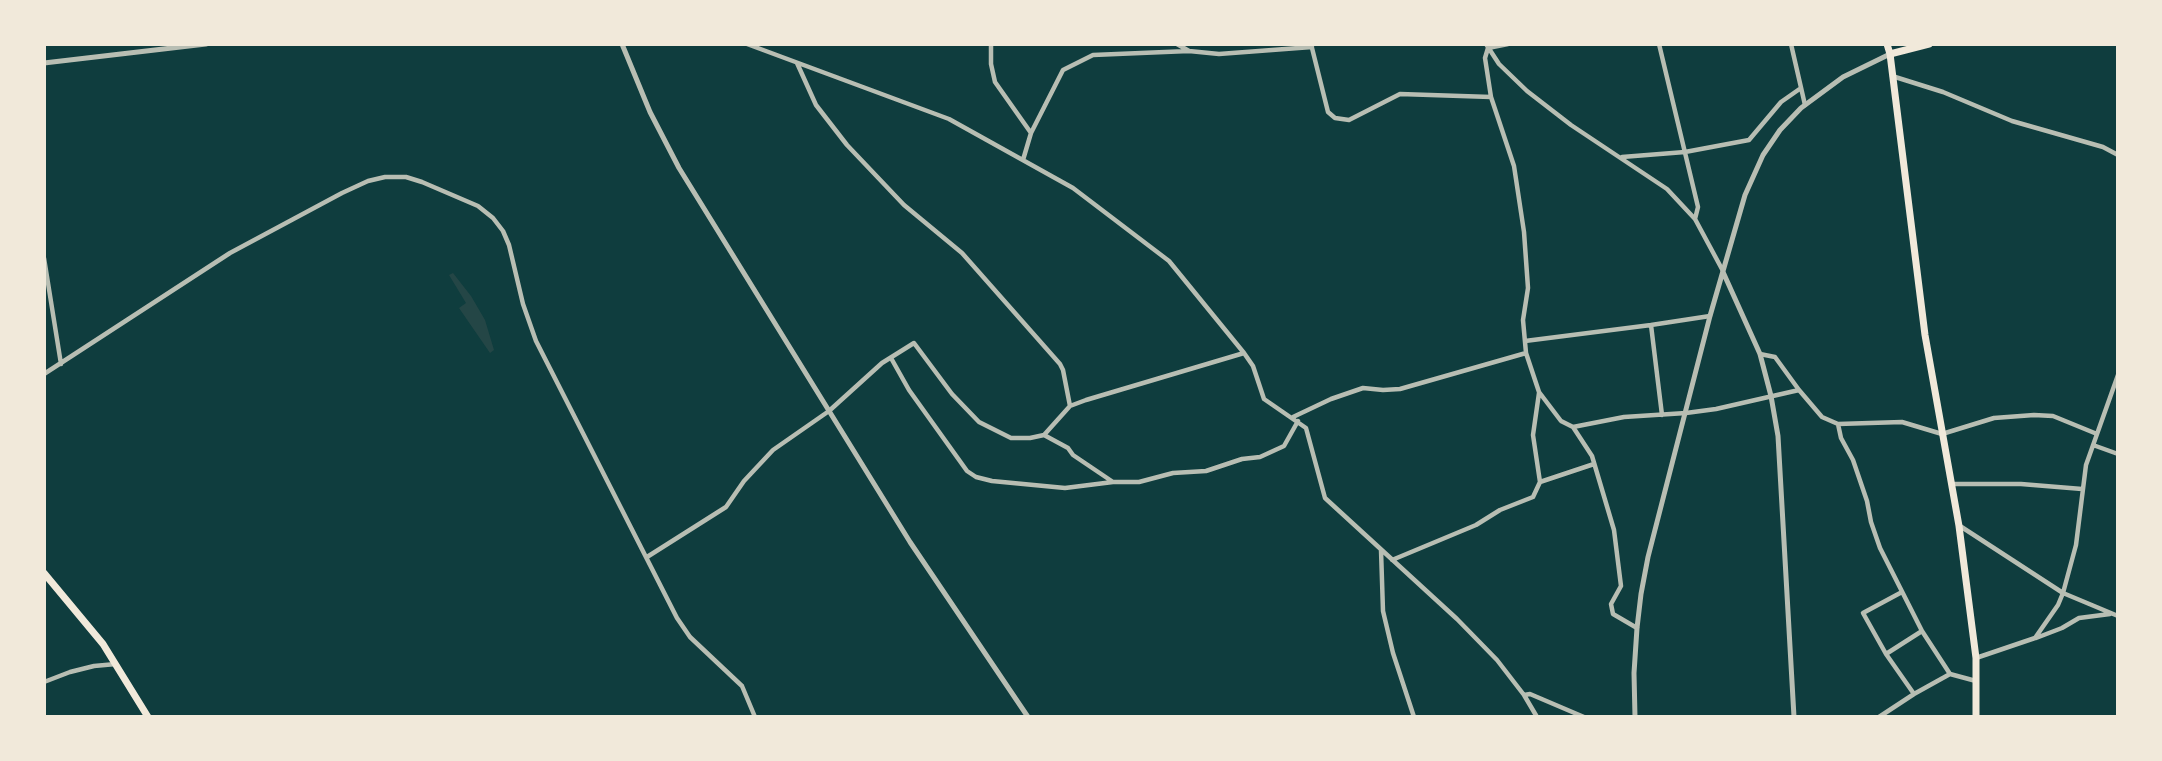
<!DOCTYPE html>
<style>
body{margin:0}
#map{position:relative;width:2162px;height:761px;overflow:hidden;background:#0f3d3e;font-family:"Nunito Sans",sans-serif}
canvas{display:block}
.frame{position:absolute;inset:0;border:46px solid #f1e9da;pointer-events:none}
</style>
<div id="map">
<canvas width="2162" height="761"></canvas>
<div class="frame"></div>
</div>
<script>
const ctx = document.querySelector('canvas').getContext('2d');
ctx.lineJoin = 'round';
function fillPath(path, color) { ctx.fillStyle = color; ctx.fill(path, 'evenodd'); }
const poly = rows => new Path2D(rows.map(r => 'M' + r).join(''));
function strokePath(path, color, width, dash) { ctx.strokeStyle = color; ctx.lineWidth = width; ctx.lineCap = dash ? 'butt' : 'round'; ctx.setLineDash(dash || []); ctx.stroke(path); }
const green = poly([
 [453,273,471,296,485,320,494,350,490,353,459,308,466,303,449,275]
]);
const minor = poly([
 [747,44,949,119,1073,188,1169,261,1244,353,1253,366,1264,399,1306,428,1325,498,1457,619,1497,660,1524,695,1537,717],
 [991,44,991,64,995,82,1031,133],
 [1177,44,1189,51,1219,54,1312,47],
 [1311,44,1328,112,1335,118,1349,120,1400,94,1491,97],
 [1486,44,1499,64,1527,91,1571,125,1667,189,1695,219,1723,271],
 [1659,44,1698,207,1695,219],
 [1791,44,1805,105],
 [1488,48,1485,58,1491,97,1514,166,1524,232,1528,288,1523,320,1526,353,1539,392,1561,421,1573,427,1624,417,1686,413,1716,409,1799,390],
 [1488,48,1508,44],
 [797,63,816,105,847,145,904,205,962,253,1060,364,1063,370,1070,406],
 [1892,76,1943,92,2012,121,2103,147,2118,155],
 [1622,157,1685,152,1749,140,1781,102,1801,88],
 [1023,160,1031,133,1063,70,1093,55,1189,51],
 [44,258,61,364],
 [1651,325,1710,316],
 [1525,341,1651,325,1662,415],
 [1760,354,1775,357,1799,390,1822,417,1838,424,1902,422,1942,434,1994,418,2034,415,2053,416,2097,434],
 [891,358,909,390,967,471,976,477,992,481,1065,488,1113,482],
 [44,374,230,253,342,193,368,181,385,177,406,177,422,182,478,206,493,218,503,231,509,245,523,304,536,341,677,618,690,637,742,686,755,717],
 [1539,393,1533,435,1540,482],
 [1293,417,1331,399,1363,388,1383,390,1400,389,1526,353],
 [1838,424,1841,438,1853,460,1867,501,1871,522,1880,548,1922,631,1950,674,1976,681],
 [1573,427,1592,456,1614,530,1621,586,1611,604,1613,614,1637,628],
 [1044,435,1070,406,1086,400,1244,353],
 [2093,445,2118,454],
 [1952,484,2021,484,2082,489],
 [1960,526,2063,593,2118,616],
 [1381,550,1383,611,1393,653,1414,717],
 [647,557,726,507,744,481,773,450,829,411,882,363,914,343,952,394,979,422,1011,438,1030,438,1044,435,1068,448,1073,455,1113,482,1139,482,1173,473,1206,471,1242,459,1260,457,1284,446,1298,421],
 [1392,560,1476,525,1500,510,1533,497,1540,482,1594,464],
 [1902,592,1863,613,1886,654,1914,694],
 [2036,638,2062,628,2079,618,2110,614],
 [1886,654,1922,631],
 [1976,658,2035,638,2058,605,2063,593,2076,545,2086,465,2118,375],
 [44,682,70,672,94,666,116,664],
 [1524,695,1530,694,1584,717],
 [1879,717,1914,694,1950,674]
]);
const tertiary = poly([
 [622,44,650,112,679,168,910,542,1028,717],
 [44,63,206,44],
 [1723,272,1760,354,1771,396,1778,436,1794,717],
 [1635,717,1634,673,1637,628,1641,594,1648,557,1710,316,1745,195,1763,155,1780,130,1801,108,1843,77,1890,54]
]);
const primary = poly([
 [1887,44,1890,54,1925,335,1959,526,1976,658,1976,717],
 [1890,54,1929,44],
 [44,573,103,644,148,717]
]);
fillPath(green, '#244646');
strokePath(minor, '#b8beb3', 4.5);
strokePath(tertiary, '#b8beb3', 5);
strokePath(primary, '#f1e9da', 7);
</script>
